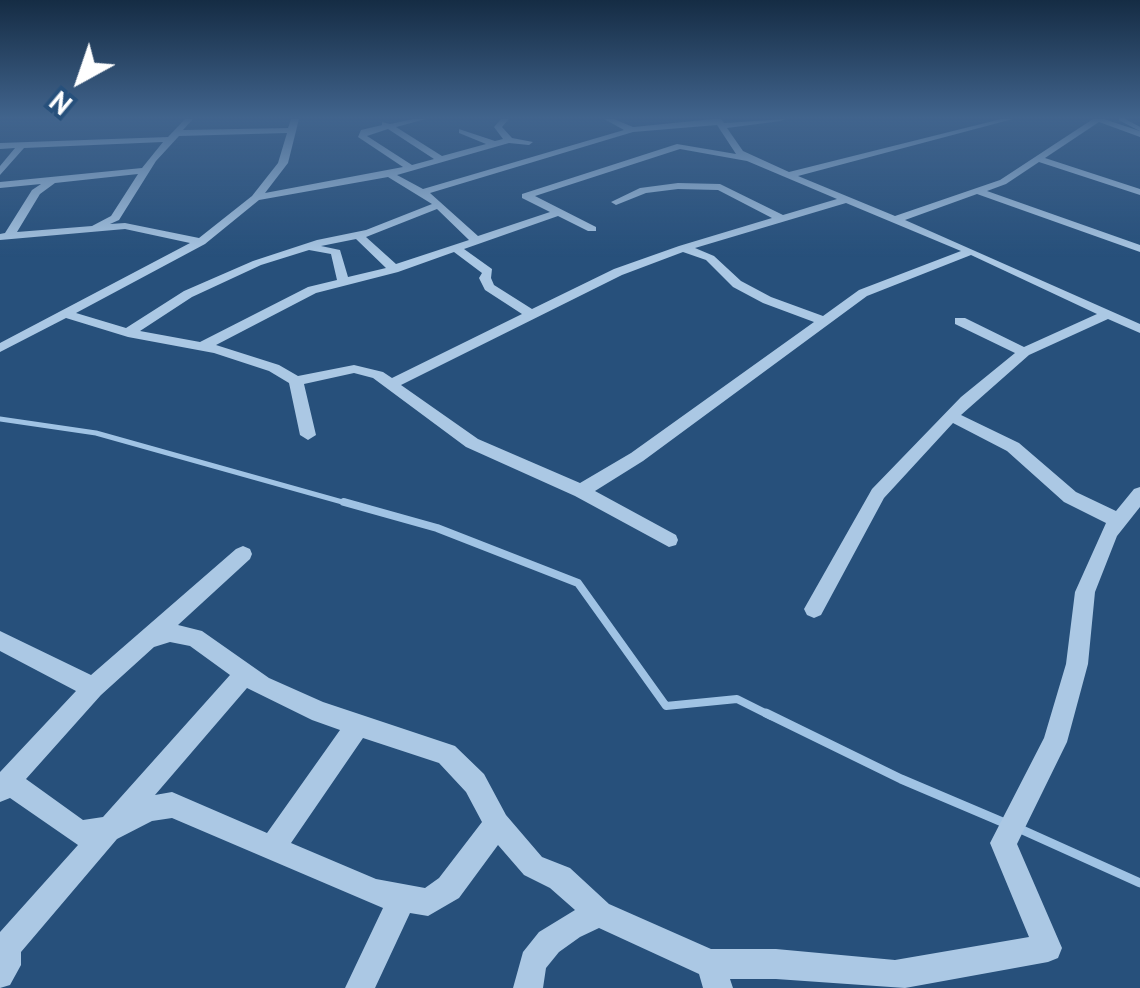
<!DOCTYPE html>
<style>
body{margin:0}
#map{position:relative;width:1140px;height:988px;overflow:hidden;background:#27507b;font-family:"PT Sans",sans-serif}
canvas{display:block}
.north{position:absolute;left:30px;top:30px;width:100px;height:100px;-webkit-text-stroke:8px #27507b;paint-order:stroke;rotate:220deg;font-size:28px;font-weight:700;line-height:40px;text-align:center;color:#fff}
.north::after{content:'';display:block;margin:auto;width:35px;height:45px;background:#fff;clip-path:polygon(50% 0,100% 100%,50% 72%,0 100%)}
</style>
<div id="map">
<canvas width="1140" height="988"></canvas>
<div class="north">N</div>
</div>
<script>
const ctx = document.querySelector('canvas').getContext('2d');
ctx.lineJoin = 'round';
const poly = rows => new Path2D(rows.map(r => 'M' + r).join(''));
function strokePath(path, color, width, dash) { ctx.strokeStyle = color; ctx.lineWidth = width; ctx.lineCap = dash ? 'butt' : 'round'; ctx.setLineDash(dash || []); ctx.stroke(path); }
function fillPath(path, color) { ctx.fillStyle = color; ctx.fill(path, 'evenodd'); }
const streamFar3 = poly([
 [1121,119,1140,129]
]);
const streamFar2 = poly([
 [0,419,96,433,353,505]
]);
const streamFar1 = poly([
 [344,502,437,528,578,583,666,706,737,699,771,716]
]);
const stream = poly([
 [766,713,901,779,1007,824],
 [1018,828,1140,883]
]);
const minor = poly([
 [185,119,193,119,183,130,288,128,291,119,299,119,288,163,265,193,403,167,358,137,361,130,382,125,382,122,390,124,413,119,426,119,396,127,442,156,486,144,459,133,459,129,495,141,503,139,494,127,501,119,509,119,502,127,512,138,533,142,529,145,509,143,397,175,423,189,624,130,604,119,614,119,633,127,713,119,721,119,724,123,785,119,781,121,727,128,743,151,789,172,1001,119,1013,119,798,176,895,216,1000,180,1093,119,1104,119,1140,131,1140,137,1099,122,1045,158,1140,189,1140,195,1039,162,1006,184,987,191,1140,245,1140,252,977,194,905,220,1140,324,1140,333,1108,319,1029,355,961,415,1019,443,1076,492,1116,511,1134,489,1140,487,1140,507,1117,536,1095,592,1088,664,1067,742,1017,844,1062,948,1058,958,1048,962,905,988,776,979,730,979,733,988,703,988,699,974,599,928,580,937,559,952,546,968,543,988,513,988,523,952,539,932,575,910,550,888,524,875,498,845,459,898,428,916,410,913,375,988,345,988,383,908,172,818,152,821,117,839,21,952,21,965,10,985,0,988,0,932,78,845,10,798,0,802,0,772,76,691,0,651,0,631,91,675,236,549,243,546,250,549,252,554,250,559,178,625,202,631,269,678,323,702,455,746,484,774,506,815,542,857,570,868,609,904,711,949,776,949,895,960,1029,937,990,843,1044,738,1066,664,1075,592,1106,523,1064,502,1007,451,953,423,884,498,821,615,814,618,807,615,804,609,872,489,961,397,1015,353,955,324,955,318,965,318,1024,347,1097,314,971,255,867,296,643,461,595,491,676,535,678,540,676,545,669,547,575,496,466,447,373,378,354,373,304,384,316,435,308,440,300,435,289,383,269,371,214,353,128,337,66,318,0,352,0,343,190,243,125,229,0,240,0,234,5,233,32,190,41,184,0,188,0,182,142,168,163,142,24,148,0,175,0,166,15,148,0,149,0,143,168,137,185,119],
 [717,125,736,154,677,144,522,194,522,198,550,212,478,236,430,193,633,132,717,125],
 [388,129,434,159,412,165,367,136,388,129],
 [287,133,278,163,252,196,199,238,125,223,110,224,119,220,156,161,179,136,287,133],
 [680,149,747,161,837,199,783,215,720,184,678,183,640,188,611,202,616,205,646,193,678,189,718,190,772,218,679,246,614,269,532,309,494,285,491,278,492,269,464,249,558,216,588,231,596,231,596,227,535,196,680,149],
 [138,174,111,216,92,226,17,232,40,194,55,183,138,174],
 [388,177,432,204,366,230,317,240,253,261,184,291,126,328,76,313,205,244,259,200,388,177],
 [846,203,961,251,859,290,823,316,771,297,741,281,714,256,695,248,846,203],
 [437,209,469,240,396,264,366,237,437,209],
 [356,239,386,268,348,277,340,250,321,246,356,239],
 [309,250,331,254,337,280,308,287,200,342,140,331,192,297,261,265,309,250],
 [454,252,482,273,479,278,485,290,522,314,392,378,383,372,354,365,298,376,279,365,216,345,316,293,398,272,454,252],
 [683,252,706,260,733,287,763,303,814,322,631,453,580,483,478,439,401,385,622,275,683,252],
 [170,642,190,646,230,675,103,817,83,820,26,779,101,695,154,647,170,642],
 [247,688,312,720,340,730,267,833,172,792,155,795,247,688],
 [363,738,439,763,466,792,482,822,439,878,425,888,376,879,291,843,363,738]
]);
strokePath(streamFar3, '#a0c3e4', 4);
strokePath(streamFar2, '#a0c3e4', 5);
strokePath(streamFar1, '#a0c3e4', 8);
strokePath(stream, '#a0c3e4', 9);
fillPath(minor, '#abc8e4');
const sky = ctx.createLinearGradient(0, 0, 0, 257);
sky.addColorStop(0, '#152c44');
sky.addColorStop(0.46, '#41648d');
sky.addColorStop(1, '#41648d00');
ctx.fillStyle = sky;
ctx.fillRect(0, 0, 1140, 257);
</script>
